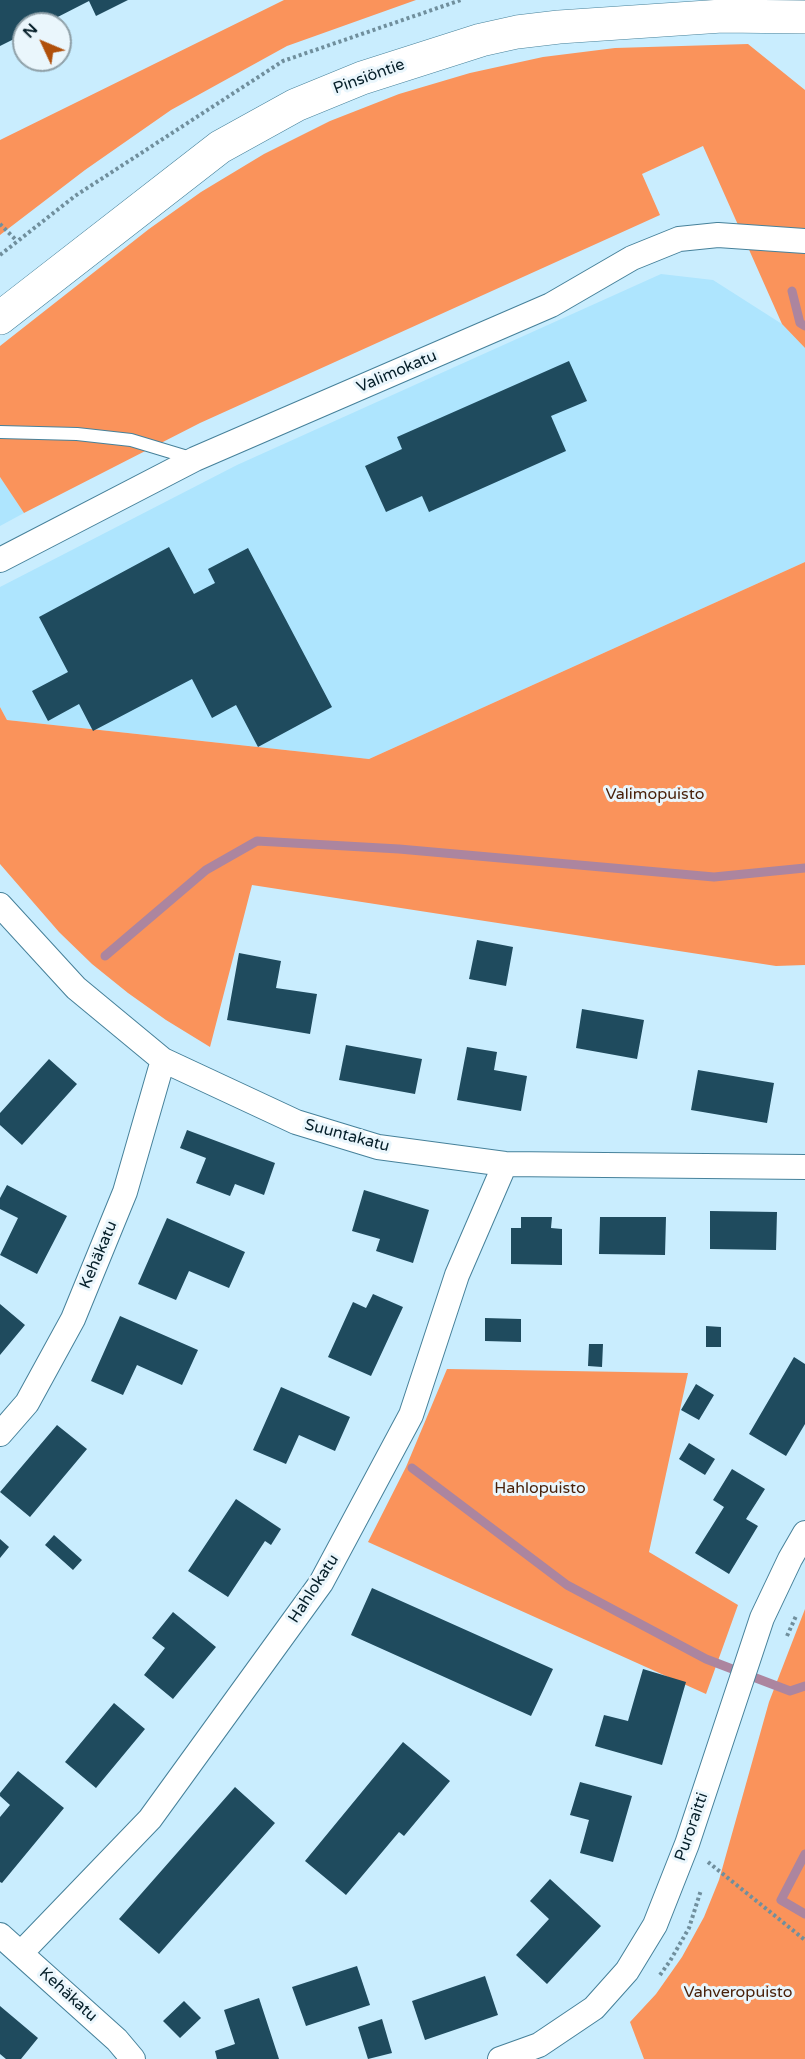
<!DOCTYPE html>
<meta charset="utf-8">
<style>
body{margin:0}
#map{position:relative;width:805px;height:2059px;overflow:hidden;background:#c9edfe;font-family:"Varela Round",sans-serif}
canvas{display:block}
.north{position:absolute;left:12px;top:12px;width:60px;height:60px;box-sizing:border-box;background:#eaf6fc;border:2px solid #8fa0a8;border-radius:50%;rotate:314deg;font-size:16px;font-weight:700;line-height:24px;text-align:center;color:#061f29}
.north::after{content:'';display:block;margin:auto;width:21px;height:27px;background:#b0500b;clip-path:polygon(50% 0,100% 100%,50% 72%,0 100%)}
</style>
<div id="map">
<canvas width="805" height="2059"></canvas>
<div class="north">N</div>
</div>
<script>
const ctx = document.querySelector('canvas').getContext('2d');
ctx.lineJoin = 'round';
function fillPath(path, color) { ctx.fillStyle = color; ctx.fill(path, 'evenodd'); }
const poly = rows => new Path2D(rows.map(r => 'M' + r).join(''));
function strokePath(path, color, width, dash) { ctx.strokeStyle = color; ctx.lineWidth = width; ctx.lineCap = dash ? 'butt' : 'round'; ctx.setLineDash(dash || []); ctx.stroke(path); }
function label(font, color, halo, rows, align = 'center') {
  ctx.font = font + ' "Varela Round",sans-serif'; ctx.lineWidth = 6; ctx.setLineDash([]); ctx.textBaseline = 'middle'; ctx.strokeStyle = halo; ctx.fillStyle = color; for (const [text, x, y, turn = 0] of rows) {
    ctx.save(); ctx.translate(x, y); ctx.rotate((+turn || 0) * Math.PI / 180); ctx.textAlign = isNaN(turn) ? turn : align; if (halo) ctx.strokeText(text, 0, 0); ctx.fillText(text, 0, 0); ctx.restore();
  }
}
const built = poly([
 [661,274,713,280,782,324,805,348,805,562,369,759,7,720,0,707,0,587,237,465],
 [0,477,24,513,0,526]
]);
const forest = poly([
 [284,0,416,0,287,46,171,110,85,170,0,235,0,140],
 [748,44,805,90,805,348,782,324,703,146,642,174,660,215,200,423,24,513,0,477,0,346,149,229,201,192,264,154,330,121,399,94,470,73,543,57,615,48],
 [805,562,805,965,776,966,252,885,210,1047,166,1020,128,993,92,964,59,932,0,864,0,707,7,720,369,759],
 [447,1369,688,1373,649,1552,738,1605,706,1694,368,1542,406,1467],
 [805,1609,805,2059,644,2059,630,2022,656,1994,682,1957,704,1917,719,1880,769,1702]
]);
const stream = poly([
 [792,291,800,323,805,326],
 [105,956,206,870,257,841,399,849,714,877,805,868],
 [412,1468,567,1585,706,1659,790,1691,805,1686],
 [805,1854,781,1900,805,1914]
]);
const building = poly([
 [0,0,128,0,96,16,89,1,44,24,24,24,24,34,0,46],
 [569,361,587,401,551,416,566,451,429,512,422,496,386,512,365,466,402,449,397,437],
 [169,547,194,594,215,583,208,569,248,548,332,707,258,747,236,705,212,718,192,679,93,731,79,704,48,721,32,691,68,672,39,617],
 [477,940,513,947,506,986,469,979],
 [239,953,281,961,276,988,317,994,310,1034,227,1020],
 [582,1009,644,1020,637,1059,576,1048],
 [346,1045,422,1059,415,1094,339,1080],
 [467,1047,497,1052,494,1070,527,1076,521,1111,457,1100],
 [49,1059,77,1084,22,1145,0,1125,0,1113],
 [698,1070,774,1083,767,1123,691,1110],
 [187,1130,275,1163,264,1195,235,1184,230,1196,196,1183,206,1158,180,1148],
 [7,1185,67,1216,37,1274,0,1255,18,1218,0,1209,0,1198],
 [364,1190,429,1210,413,1263,376,1251,380,1239,352,1231],
 [710,1211,777,1212,776,1250,710,1249],
 [521,1217,552,1217,551,1228,562,1229,562,1265,511,1264,511,1228,521,1228],
 [600,1217,666,1217,665,1255,599,1254],
 [167,1218,245,1252,229,1288,189,1271,176,1300,138,1284],
 [373,1294,403,1307,371,1376,328,1357,353,1302,366,1308],
 [0,1304,25,1325,0,1355],
 [120,1316,198,1350,182,1385,137,1365,123,1395,91,1381],
 [485,1318,521,1319,521,1342,485,1341],
 [706,1326,721,1327,721,1347,706,1347],
 [589,1344,603,1344,602,1367,588,1366],
 [794,1357,805,1364,805,1424,786,1456,749,1434],
 [696,1384,714,1395,699,1420,681,1410],
 [281,1387,350,1417,335,1451,299,1435,286,1464,253,1450],
 [57,1425,87,1449,30,1517,0,1492],
 [689,1443,715,1459,705,1475,679,1459],
 [732,1469,765,1489,746,1519,758,1526,729,1574,695,1553,724,1507,713,1500],
 [236,1499,281,1529,271,1545,265,1541,228,1597,188,1571],
 [54,1535,82,1560,73,1570,45,1545],
 [0,1539,9,1547,0,1558],
 [372,1588,553,1669,531,1716,351,1635],
 [173,1612,216,1647,173,1699,144,1675,165,1648,152,1638],
 [643,1669,686,1682,662,1765,595,1746,604,1715,628,1721],
 [114,1703,145,1729,96,1788,65,1762],
 [403,1742,450,1781,404,1836,399,1832,346,1895,305,1861],
 [18,1771,64,1808,2,1883,0,1882,0,1817,10,1805,0,1796,0,1793],
 [580,1782,632,1796,613,1862,580,1853,589,1820,570,1815],
 [235,1787,275,1823,159,1954,119,1919],
 [550,1879,601,1926,547,1984,516,1955,549,1919,530,1901],
 [357,1966,370,2005,306,2026,292,1987],
 [485,1976,498,2015,425,2040,412,2001],
 [259,1998,279,2059,217,2059,215,2051,235,2044,224,2010],
 [184,2001,201,2018,180,2038,163,2021],
 [0,2006,38,2038,21,2059,6,2059,0,2054],
 [382,2019,392,2053,368,2059,358,2027]
]);
const path = poly([
 [0,224,17,241],
 [0,255,75,196,283,61,461,0],
 [787,1636,796,1616],
 [708,1862,805,1940],
 [660,1975,670,1961,689,1928,701,1890]
]);
const lane = poly([
 [0,432,77,434,131,440,194,459]
]);
const street = poly([
 [0,560,195,459,551,305,632,258,679,239,718,235,805,241],
 [0,905,76,988,163,1060,296,1122,378,1147,505,1164,805,1167],
 [0,1434,27,1403,73,1319,125,1192,163,1060],
 [0,1935,117,2040,133,2059],
 [21,1953,150,1819,321,1583,411,1415,457,1275,505,1164],
 [500,2059,539,2045,594,2008,627,1971,655,1925,687,1844,762,1618,790,1559,805,1533]
]);
const secondary = poly([
 [0,318,220,147,296,105,362,78,481,40,517,32,559,27,722,16,805,17]
]);
const streetNames = [
 ["Pinsiöntie",369,77,-20],
 ["Valimokatu",397,372,-23],
 ["Suuntakatu",347,1136,15],
 ["Kehäkatu",99,1255,-67],
 ["Hahlokatu",314,1589,-57],
 ["Puroraitti",692,1827,-71],
 ["Kehäkatu",68,1995,42]
];
const parkNames = [
 ["Valimopuisto",655,795],
 ["Hahlopuisto",540,1489],
 ["Vahveropuisto",738,1993]
];
fillPath(built, '#aee5fe');
fillPath(forest, '#fa935b');
strokePath(stream, '#ac859f', 9);
fillPath(building, '#1f4b5e');
strokePath(lane, '#46819a', 14);
strokePath(street, '#46819a', 26);
strokePath(secondary, '#46819a', 34);
strokePath(path, '#708f9d', 4, [3, 3]);
strokePath(lane, '#fff', 12);
strokePath(street, '#fff', 24);
strokePath(secondary, '#fff', 33);
label('16px', '#061f29', '#eaf6fc', streetNames);
label('16px', '#49210a', '#eaf6fc', parkNames);
</script>
